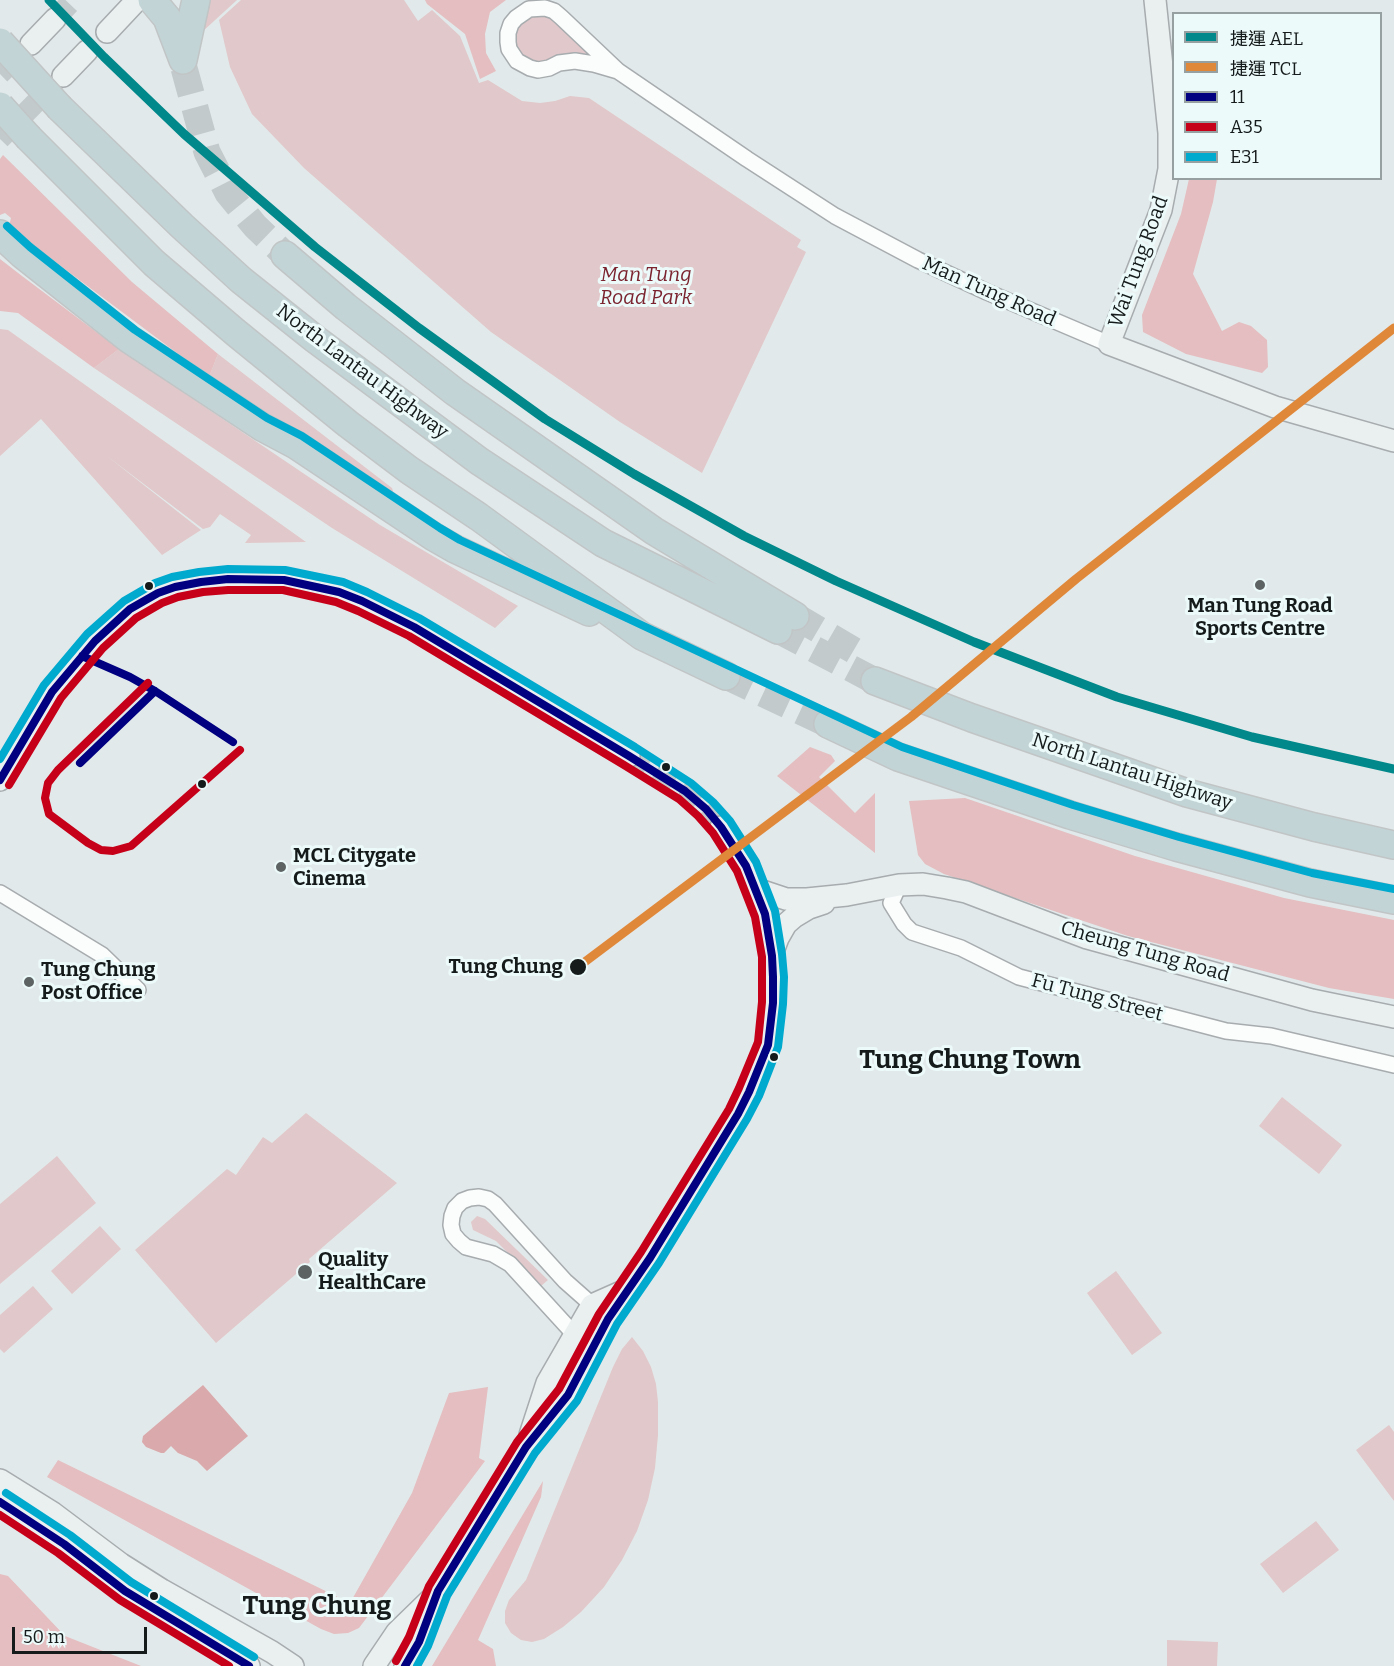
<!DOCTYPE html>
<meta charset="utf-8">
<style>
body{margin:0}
#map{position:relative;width:1394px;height:1666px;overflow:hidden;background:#e2e9ea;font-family:Bitter,"Noto Sans TC",serif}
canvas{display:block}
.legend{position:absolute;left:1172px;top:12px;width:210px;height:168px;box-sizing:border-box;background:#ecfafa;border:2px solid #96a0a0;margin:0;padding:8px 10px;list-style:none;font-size:18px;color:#151a1a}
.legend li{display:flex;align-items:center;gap:12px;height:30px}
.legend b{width:30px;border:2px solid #96a0a0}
.scale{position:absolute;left:12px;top:1627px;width:135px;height:27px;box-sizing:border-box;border:3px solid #151a1a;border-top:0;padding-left:8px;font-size:18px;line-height:21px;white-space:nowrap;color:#151a1a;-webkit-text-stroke:4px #ecfafa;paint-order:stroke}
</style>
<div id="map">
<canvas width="1394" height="1666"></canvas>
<ul class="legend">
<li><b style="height:8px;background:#00888a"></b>捷運 AEL</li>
<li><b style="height:8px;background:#e0883a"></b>捷運 TCL</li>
<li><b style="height:8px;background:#000080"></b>11</li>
<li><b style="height:8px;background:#c70019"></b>A35</li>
<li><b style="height:8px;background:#00a9ce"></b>E31</li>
</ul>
<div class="scale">50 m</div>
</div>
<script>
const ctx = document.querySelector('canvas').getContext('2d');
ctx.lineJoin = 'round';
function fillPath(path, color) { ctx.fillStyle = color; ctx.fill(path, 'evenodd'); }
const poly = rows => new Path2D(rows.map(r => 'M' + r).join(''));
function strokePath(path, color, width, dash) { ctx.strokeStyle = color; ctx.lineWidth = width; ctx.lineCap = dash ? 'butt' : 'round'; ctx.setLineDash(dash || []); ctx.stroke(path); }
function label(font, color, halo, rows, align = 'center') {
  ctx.font = font + ' Bitter,serif'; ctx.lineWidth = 6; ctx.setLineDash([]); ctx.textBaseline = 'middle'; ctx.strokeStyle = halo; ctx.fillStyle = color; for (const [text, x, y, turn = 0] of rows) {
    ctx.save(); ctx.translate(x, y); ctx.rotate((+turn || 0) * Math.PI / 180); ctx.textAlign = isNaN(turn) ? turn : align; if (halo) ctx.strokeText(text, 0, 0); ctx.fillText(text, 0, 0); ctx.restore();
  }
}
const green = poly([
 [201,0,237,0,202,32],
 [241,0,404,0,418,21,432,10,460,36,479,83,488,80,522,101,540,103,555,101,570,96,589,98,801,240,797,247,806,252,702,473,620,422,491,332,304,168,252,114,230,67,219,20],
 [534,15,547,16,554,21,588,54,569,55,541,64,523,59,514,43,516,28,524,20],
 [0,329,8,330,306,542,245,543,251,535,220,514,210,527,203,529,107,456,201,530,162,555,41,419,0,456],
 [119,349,380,525,518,606,495,628,332,528,94,368],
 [218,354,392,488,394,494,389,496,209,377],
 [1282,1097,1342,1145,1319,1174,1259,1126],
 [306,1113,397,1183,309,1259,310,1262,216,1343,135,1250,227,1169,236,1175,263,1137,272,1143],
 [57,1156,96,1203,0,1284,0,1204],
 [477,1216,485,1219,548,1280,541,1286,496,1241,473,1230,471,1222],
 [100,1226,121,1249,72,1294,51,1271],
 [1116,1271,1162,1333,1132,1355,1087,1293],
 [33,1286,53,1309,4,1353,0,1349,0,1315],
 [632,1337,643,1351,651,1367,656,1384,658,1402,658,1435,655,1468,648,1500,637,1531,622,1560,604,1587,581,1612,563,1627,544,1639,532,1642,521,1640,511,1633,505,1623,505,1611,509,1600,526,1580,613,1367,622,1349],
 [1389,1425,1394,1432,1394,1501,1356,1450],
 [1316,1521,1339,1550,1283,1593,1260,1564],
 [1167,1640,1218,1642,1217,1666,1167,1666]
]);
const forest = poly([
 [425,0,506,0,490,12,485,34,486,53,496,71,480,79,465,34,427,4],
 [3,155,132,282,218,354,209,377,22,237,8,230,11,218,5,213,0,215,0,159],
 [1189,179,1217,179,1213,202,1193,274,1222,331,1239,322,1251,326,1267,340,1268,367,1262,373,1186,354,1143,332,1142,315,1181,214],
 [0,259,22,276,119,349,94,368,18,313,0,311],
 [810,747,831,755,835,761,819,777,855,813,875,793,875,853,777,776],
 [965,798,1135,856,1284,898,1394,920,1394,999,1329,988,1128,936,944,874,925,864,918,855,909,801],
 [488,1387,479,1458,485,1461,359,1628,348,1633,334,1634,321,1629,47,1477,58,1460,350,1603,412,1493,449,1393],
 [543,1481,541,1497,478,1640,493,1649,496,1666,432,1666],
 [0,1574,8,1576,65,1636,141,1666,0,1666]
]);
const water = poly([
 [203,1385,248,1436,207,1471,197,1461,178,1453,171,1446,164,1453,161,1453,146,1447,142,1442,143,1436]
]);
const secondaryTunnel = poly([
 [55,19,73,0],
 [0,74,26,49],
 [0,139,56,82],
 [629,756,685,791,706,809,721,827]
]);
const highwayTunnel = poly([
 [184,68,207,152,228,193,255,226,285,255],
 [795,616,858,653],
 [778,630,875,681],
 [726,676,828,724]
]);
const street = poly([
 [618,71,594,64,575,61,559,63,549,68,538,70,530,68,517,61,509,49,508,42,508,33,511,24,516,18,529,9,545,8,554,11,561,17,618,71,747,159,835,216,918,260,987,292,1109,344],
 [899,885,891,903,904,924,912,932,961,948,1019,977,1226,1031,1271,1036,1394,1065],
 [0,893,102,955,138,990],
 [479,1197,488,1199,495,1204,565,1281,608,1319,574,1334,510,1264,493,1254,466,1247,459,1241,453,1234,451,1225,452,1216,455,1208,462,1201,470,1198,479,1197]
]);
const secondary = poly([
 [1155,0,1169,133,1169,169,1161,210,1109,344,1275,407,1394,441],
 [107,32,137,0],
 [31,44,55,19],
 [63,76,87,51],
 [0,780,52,692,95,641,112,624,130,609,158,593,175,587,201,582,228,579,284,580,311,585,339,592,362,601,434,639,629,756],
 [756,889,786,899,807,899,847,895,899,885,923,884,947,888,966,892,1087,938,1312,1000,1394,1017],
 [772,954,778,938,786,924,794,917,809,908,824,903],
 [530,1435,547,1383,592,1305,628,1289],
 [0,1480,53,1513,121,1564,162,1590,272,1652,293,1666],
 [0,1502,64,1544,125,1591,249,1666],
 [374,1666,397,1632,434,1596],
 [405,1666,419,1642,438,1591,526,1447,568,1395,608,1319,642,1271,738,1114,763,1061,768,1045,773,1003,772,956,768,933,765,914,756,889,746,866,721,827]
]);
const highway = poly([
 [152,0,167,18,183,60],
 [183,60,196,0],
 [60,108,182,226,241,280,315,339,479,461,603,543,778,630],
 [29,138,154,263,235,332,348,424,409,470,479,517,642,636,726,676],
 [0,234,23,255,129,339,262,427,296,445,434,537,455,549,589,612],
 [285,255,346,307,455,392,654,531,795,616],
 [875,681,972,718,1187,793,1314,827,1394,845],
 [828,724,898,757,1070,815,1176,847,1310,883,1394,900]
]);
const highwayBridge = poly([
 [0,42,60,108],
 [0,106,29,138]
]);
const bus1 = poly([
 [82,656,130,677,155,691,233,742],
 [80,763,155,691],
 [0,780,52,692,95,641,130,609,158,593,175,587,201,582,228,579,284,580,339,592,362,601,414,627,629,756,685,791,706,809,721,827,746,866,765,914,772,956,773,977,773,1003,768,1045,749,1092,738,1114,650,1258,608,1319,568,1395,526,1447,438,1591,419,1642,405,1666],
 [0,1502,64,1544,125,1591,249,1666]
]);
const bus2 = poly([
 [148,683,58,770,48,783,45,798,49,814,88,843,101,850,113,851,131,846,240,750],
 [9,785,61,698,103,648,136,618,162,603,178,597,203,592,228,590,283,590,336,602,358,611,409,636,624,765,679,799,698,816,713,833,737,871,755,917,762,957,762,1002,758,1042,739,1088,729,1109,641,1252,599,1314,559,1389,517,1442,429,1586,409,1637,396,1661],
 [0,1515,58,1553,120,1600,229,1666]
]);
const bus3 = poly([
 [7,226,30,247,135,330,267,418,302,436,440,528,460,540,902,747,1073,805,1179,837,1312,873,1394,889],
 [0,759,44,685,87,634,124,601,155,583,172,577,199,572,228,569,285,570,343,582,367,592,419,618,635,747,691,783,713,802,730,821,756,862,775,911,782,954,784,977,783,1004,778,1047,759,1096,747,1119,659,1263,617,1324,577,1401,535,1453,447,1596,428,1646,417,1666],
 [6,1493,70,1535,131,1582,254,1657]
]);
const metro1 = poly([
 [49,0,104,57,184,134,315,247,419,328,545,419,634,474,744,536,836,581,974,642,1117,697,1252,737,1394,769]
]);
const metro2 = poly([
 [574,970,911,717,1076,579,1394,328]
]);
const markers = [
 [1260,585,6,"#5d6263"],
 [149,586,5,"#151a1a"],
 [666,767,5,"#151a1a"],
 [202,784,5,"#151a1a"],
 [281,867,6,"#5d6263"],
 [578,967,9,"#151a1a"],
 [29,982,6,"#5d6263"],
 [774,1057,5,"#151a1a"],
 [305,1272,8,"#5d6263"],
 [154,1596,5,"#151a1a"]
];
const streetNames = [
 ["Wai Tung Road",1139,262,-70],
 ["Man Tung Road",989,292,24],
 ["North Lantau Highway",362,372,37],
 ["North Lantau Highway",1132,772,18],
 ["Cheung Tung Road",1145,952,16],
 ["Fu Tung Street",1097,998,15]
];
const parkNames = [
 ["Man Tung",646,275],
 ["Road Park",646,298]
];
const poiNames = [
 ["Man Tung Road",1260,606,"center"],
 ["Sports Centre",1260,629,"center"],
 ["MCL Citygate",293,856],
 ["Cinema",293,879],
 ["Tung Chung",41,970],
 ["Post Office",41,993],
 ["Quality",318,1260],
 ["HealthCare",318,1283]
];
const stopNames = [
 ["Tung Chung",563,967]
];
const districtNames = [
 ["Tung Chung Town",970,1061],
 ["Tung Chung",317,1607]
];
fillPath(green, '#e1c8ca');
fillPath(forest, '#e4bec0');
fillPath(water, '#daa9ab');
strokePath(secondaryTunnel, '#c3cacb', 21, [21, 10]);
strokePath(highwayTunnel, '#c3cacb', 27, [27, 14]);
strokePath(street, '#a7acae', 18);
strokePath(secondary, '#a7acae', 24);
strokePath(highway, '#c1c5c6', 30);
strokePath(street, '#fbfcfc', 15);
strokePath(secondary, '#eaf0f0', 21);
strokePath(highway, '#c3d4d6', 27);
strokePath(highwayBridge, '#c1c5c6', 30, []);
strokePath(highwayBridge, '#c3d4d6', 27);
strokePath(bus1, '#000080', 8);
strokePath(bus2, '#c70019', 8);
strokePath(bus3, '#00a9ce', 8);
strokePath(metro1, '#00888a', 9);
strokePath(metro2, '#e0883a', 9);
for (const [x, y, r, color] of markers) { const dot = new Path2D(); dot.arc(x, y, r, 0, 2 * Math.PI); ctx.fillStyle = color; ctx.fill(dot); strokePath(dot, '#ecfafa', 2); }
label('20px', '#151a1a', '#ecfafa', streetNames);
label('italic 20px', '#7b2430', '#ecfafa', parkNames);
label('bold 20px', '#151a1a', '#ecfafa', poiNames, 'left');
label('bold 20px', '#151a1a', '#ecfafa', stopNames, 'right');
label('bold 26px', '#151a1a', '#ecfafa', districtNames);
</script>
